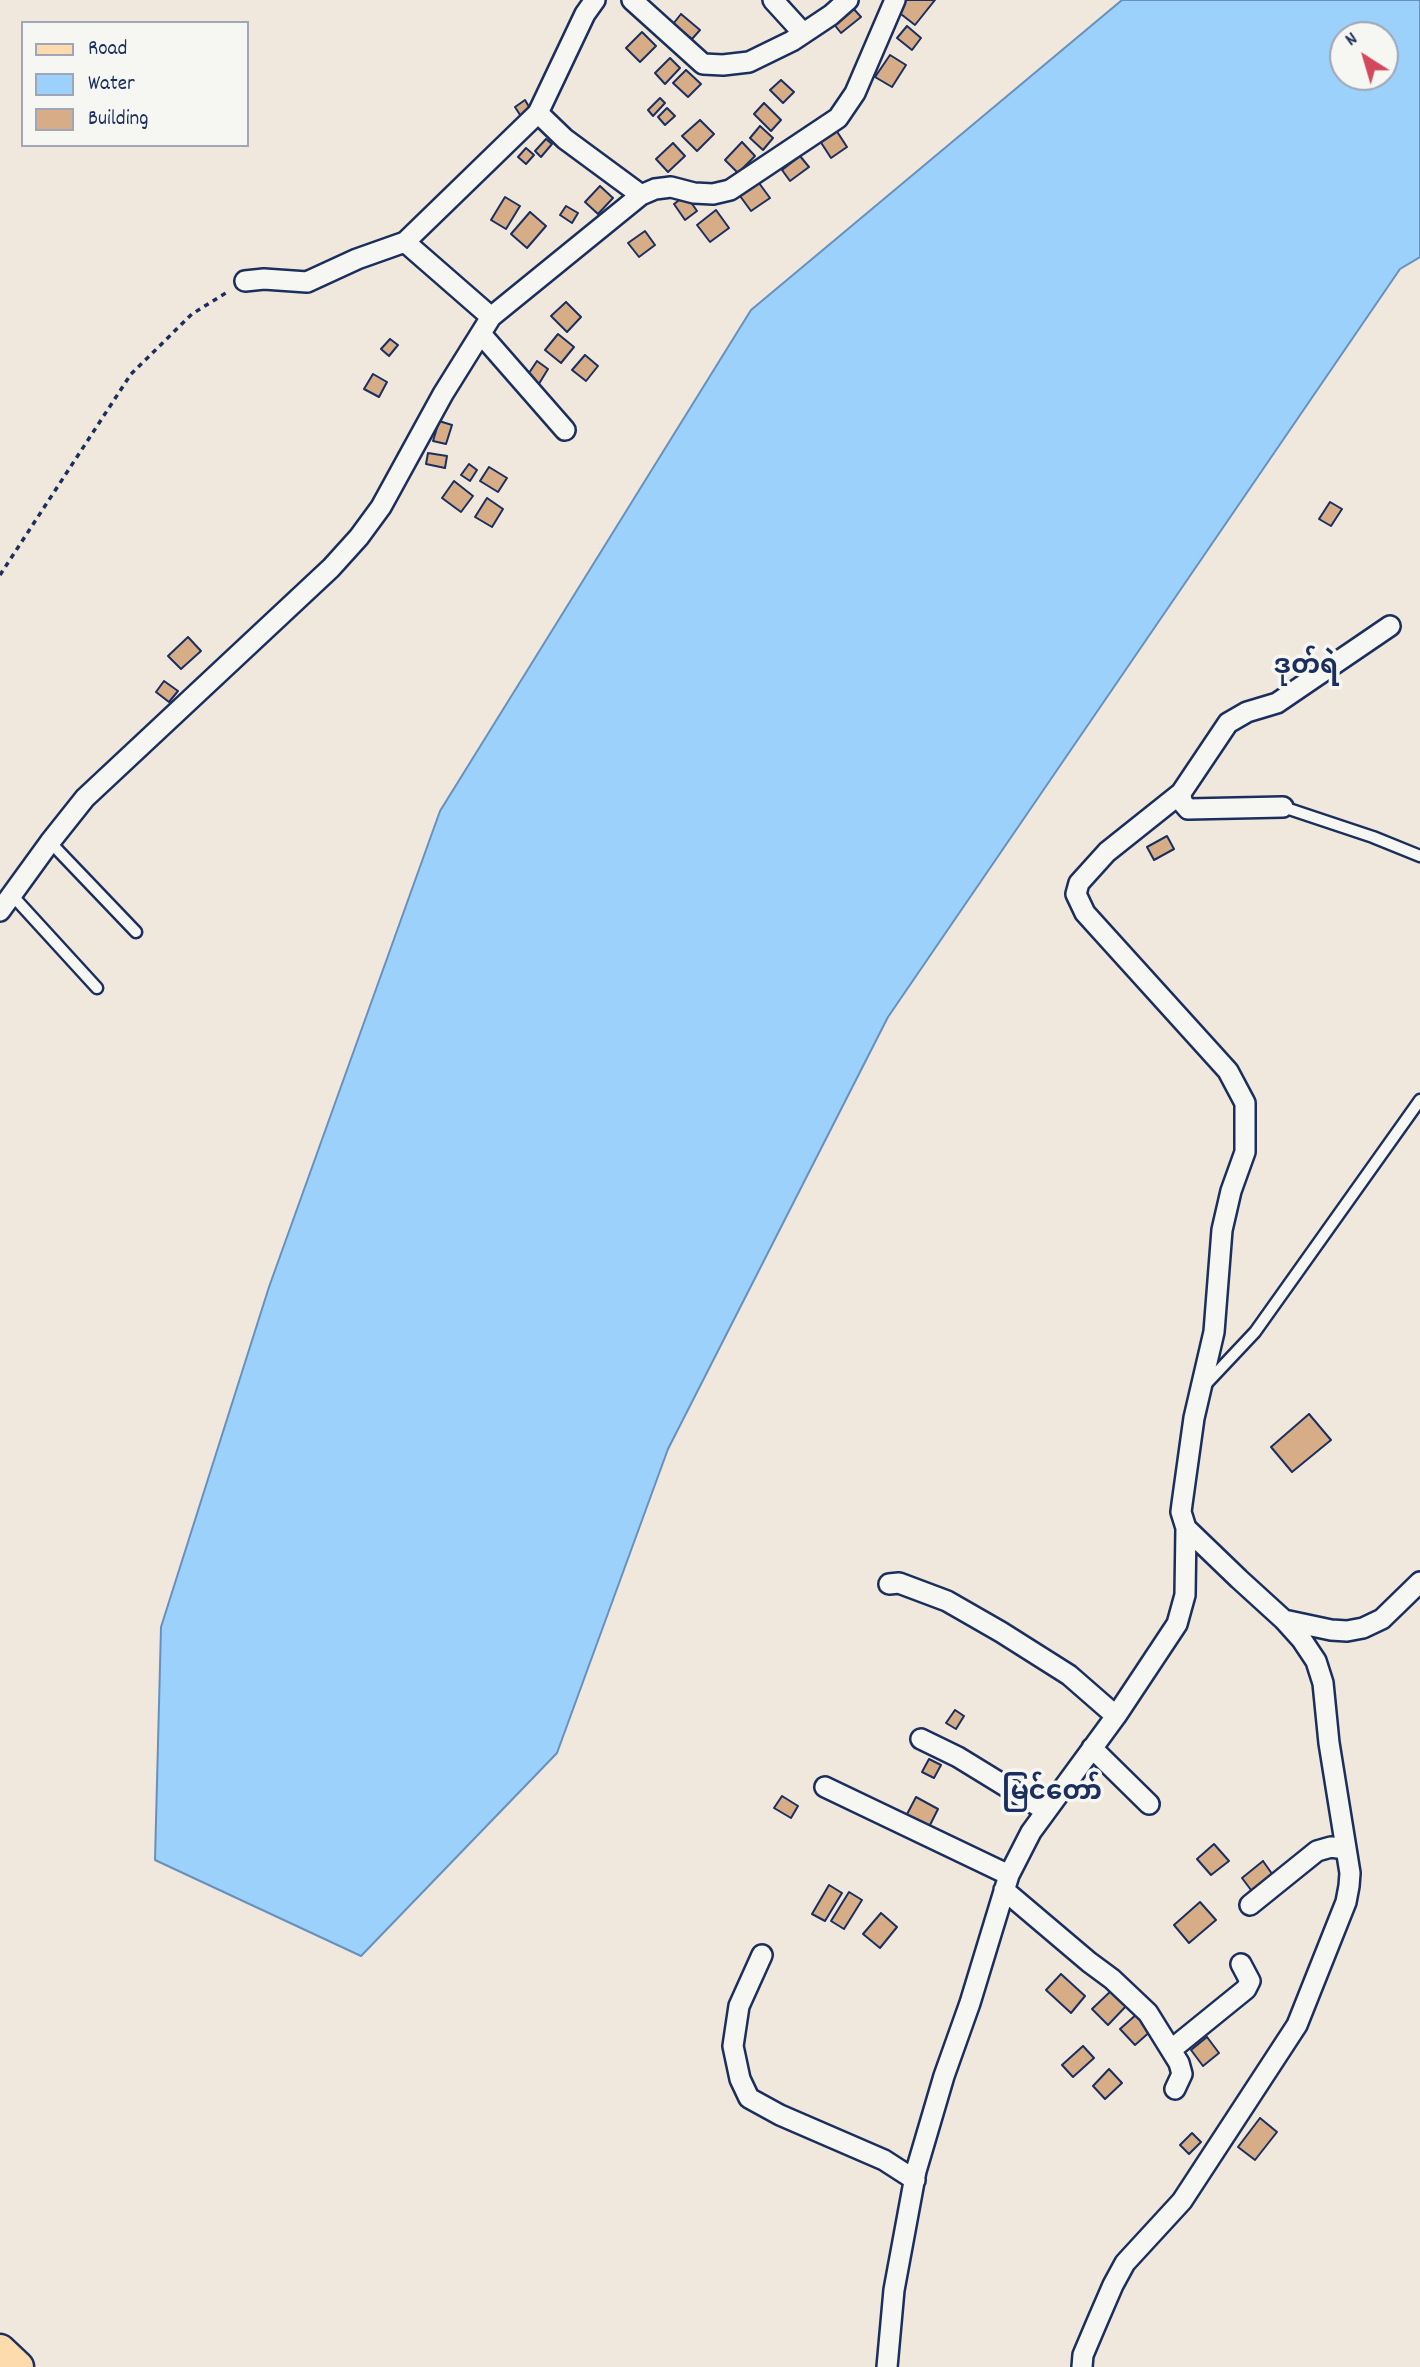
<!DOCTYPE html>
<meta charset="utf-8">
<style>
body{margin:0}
#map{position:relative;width:1420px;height:2367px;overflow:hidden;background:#f0e7dd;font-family:Dekko,sans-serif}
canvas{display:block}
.legend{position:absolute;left:21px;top:21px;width:228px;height:126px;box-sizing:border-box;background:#f6f6f2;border:2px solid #9ea6b7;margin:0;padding:9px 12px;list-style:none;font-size:21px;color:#1b2f5e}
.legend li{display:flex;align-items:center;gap:14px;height:35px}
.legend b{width:35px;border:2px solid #9ea6b7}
.north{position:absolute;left:1329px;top:21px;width:70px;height:70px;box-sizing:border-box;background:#f6f6f2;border:2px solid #9ea6b7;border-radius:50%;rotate:323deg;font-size:19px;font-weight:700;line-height:28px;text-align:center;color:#1b2f5e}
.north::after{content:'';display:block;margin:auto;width:24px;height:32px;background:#d1495b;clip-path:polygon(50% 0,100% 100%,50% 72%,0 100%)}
</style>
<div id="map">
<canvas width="1420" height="2367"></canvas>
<ul class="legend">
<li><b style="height:9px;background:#fedbac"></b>Road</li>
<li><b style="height:19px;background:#9bd1fa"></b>Water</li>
<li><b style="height:19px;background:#d7ad88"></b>Building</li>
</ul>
<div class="north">N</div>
</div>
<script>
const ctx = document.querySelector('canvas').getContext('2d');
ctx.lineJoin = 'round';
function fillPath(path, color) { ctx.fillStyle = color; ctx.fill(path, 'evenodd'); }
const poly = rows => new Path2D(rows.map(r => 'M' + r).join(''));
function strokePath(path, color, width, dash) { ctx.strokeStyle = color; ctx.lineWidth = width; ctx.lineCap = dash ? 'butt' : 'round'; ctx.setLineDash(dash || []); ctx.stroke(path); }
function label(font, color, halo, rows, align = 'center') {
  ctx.font = font + ' Dekko,"Noto Sans Myanmar",sans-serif'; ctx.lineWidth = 7; ctx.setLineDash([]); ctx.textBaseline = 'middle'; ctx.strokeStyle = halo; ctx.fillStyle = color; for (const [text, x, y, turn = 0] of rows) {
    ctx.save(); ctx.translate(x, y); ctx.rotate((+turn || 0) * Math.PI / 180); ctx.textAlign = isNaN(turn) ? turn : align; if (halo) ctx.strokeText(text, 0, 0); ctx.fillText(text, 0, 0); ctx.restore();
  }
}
const water = poly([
 [1122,0,1420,0,1420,257,1400,269,888,1017,668,1449,557,1753,361,1956,155,1860,161,1627,269,1287,440,811,751,310,1122,0],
 [1343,35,1385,35,1385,77,1343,77,1343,35]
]);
const building = poly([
 [906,0,935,0,915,25,897,11,906,0],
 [852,7,861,17,841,33,833,23,852,7],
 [681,14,700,30,692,39,673,24,681,14],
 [907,26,921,38,912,50,897,38,907,26],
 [642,32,656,46,640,62,626,48,642,32],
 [890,55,906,65,892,87,875,77,890,55],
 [670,58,680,68,665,84,655,73,670,58],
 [686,70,701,84,688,97,673,83,686,70],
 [781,80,794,92,783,103,770,90,781,80],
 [660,98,665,103,653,116,648,110,660,98],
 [525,100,532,112,522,118,515,107,525,100],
 [764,103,781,120,771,131,754,114,764,103],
 [667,108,675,116,665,125,658,117,667,108],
 [700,120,714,134,697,151,682,136,700,120],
 [760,126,773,138,763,150,750,138,760,126],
 [836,130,847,147,831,158,820,141,836,130],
 [546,139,552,144,541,157,535,151,546,139],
 [742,142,755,156,738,173,725,160,742,142],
 [673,143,685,156,668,172,656,159,673,143],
 [526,148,534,155,526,164,518,157,526,148],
 [800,156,809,167,790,181,782,170,800,156],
 [759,183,770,198,751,211,740,196,759,183],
 [600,186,613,198,598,214,585,202,600,186],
 [686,195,697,211,685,220,674,204,686,195],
 [505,197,520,206,506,229,491,220,505,197],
 [566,206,578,213,572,223,560,215,566,206],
 [716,210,729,228,710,242,697,225,716,210],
 [530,212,546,226,527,248,511,234,530,212],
 [645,231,655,245,639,257,628,243,645,231],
 [566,302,581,317,567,332,551,316,566,302],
 [558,334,574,347,561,363,545,350,558,334],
 [390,339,398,345,389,356,381,349,390,339],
 [585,355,598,366,586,381,572,370,585,355],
 [537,361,548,369,537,387,525,379,537,361],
 [373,374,387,382,379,397,364,389,373,374],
 [439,421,452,425,446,444,433,441,439,421],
 [428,453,447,456,445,468,426,464,428,453],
 [469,464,477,470,470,481,461,475,469,464],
 [489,467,507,478,498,492,480,481,489,467],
 [454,481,473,496,461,512,442,498,454,481],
 [487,498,503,509,492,527,475,517,487,498],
 [1330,502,1342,509,1331,526,1319,519,1330,502],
 [188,637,201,651,181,669,168,656,188,637],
 [164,681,178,691,169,702,156,692,164,681],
 [1167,836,1174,849,1154,860,1147,847,1167,836],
 [1309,1414,1331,1440,1292,1472,1271,1447,1309,1414],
 [955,1710,964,1716,956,1729,946,1723,955,1710],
 [929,1759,941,1765,934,1778,922,1772,929,1759],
 [782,1796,798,1806,791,1818,774,1808,782,1796],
 [916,1797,938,1809,928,1829,905,1818,916,1797],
 [1214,1844,1229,1861,1211,1875,1197,1859,1214,1844],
 [1263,1861,1275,1878,1254,1894,1242,1878,1263,1861],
 [829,1885,842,1893,825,1921,812,1914,829,1885],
 [849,1892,862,1900,844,1929,831,1921,849,1892],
 [1200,1902,1216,1920,1189,1943,1174,1925,1200,1902],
 [881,1913,897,1927,880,1948,863,1934,881,1913],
 [1061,1974,1085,1996,1071,2013,1046,1990,1061,1974],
 [1113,1989,1128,2004,1108,2025,1092,2009,1113,1989],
 [1138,2013,1152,2030,1135,2045,1120,2029,1138,2013],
 [1207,2037,1219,2053,1203,2066,1191,2050,1207,2037],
 [1083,2046,1094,2058,1073,2077,1062,2065,1083,2046],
 [1109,2069,1122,2083,1105,2099,1093,2086,1109,2069],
 [1260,2118,1277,2132,1255,2160,1238,2147,1260,2118],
 [1192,2133,1201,2142,1189,2154,1180,2145,1192,2133]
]);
const path = poly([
 [0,575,131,374,192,314,229,291]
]);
const service = poly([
 [1283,807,1373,837,1420,856],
 [50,842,136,932],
 [11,894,97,988],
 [1206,1384,1255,1332,1420,1100]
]);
const minor = poly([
 [632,0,703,64,723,65,749,62,792,41,831,15,848,0],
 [773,0,803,33],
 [538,113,565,139,641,195],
 [405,242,491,317],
 [245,281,264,279,307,282,357,259,405,242,538,113,585,14,595,0],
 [481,334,565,430],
 [1181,793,1228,723,1247,712,1277,703,1390,626],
 [0,911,50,842,85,798,331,568,359,537,381,507,443,394,491,317,641,195,655,189,671,187,694,193,713,194,730,190,838,118,855,93,895,0],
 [889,1584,899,1583,947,1601,1001,1632,1069,1675,1116,1716],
 [1284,1620,1331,1630,1347,1631,1363,1628,1382,1619,1420,1582],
 [921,1739,958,1757,1046,1811],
 [1092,1748,1149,1804],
 [825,1787,1009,1875],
 [1004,1890,1089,1962,1112,1979,1148,2013,1179,2063,1182,2074,1175,2089],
 [1250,1905,1317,1851,1331,1847,1345,1849],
 [762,1955,739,2006,733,2046,740,2079,749,2098,780,2115,884,2160,915,2180],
 [1172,2049,1246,1989,1250,1981,1241,1964],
 [887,2367,894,2290,916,2171,944,2076,970,2003,1009,1875,1031,1832,1116,1716,1177,1624,1185,1595,1186,1528,1181,1512,1182,1504,1194,1418,1214,1332,1222,1230,1231,1191,1245,1152,1245,1103,1228,1071,1085,913,1076,894,1079,883,1107,852,1181,793,1182,802,1188,809,1283,807],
 [1082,2367,1083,2355,1097,2322,1113,2285,1125,2263,1182,2201,1297,2025,1346,1902,1349,1886,1350,1873,1329,1743,1323,1683,1316,1661,1302,1640,1284,1620,1239,1579,1186,1528]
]);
const primary = poly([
 [0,2350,18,2367]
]);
const quarterNames = [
 ["ဒုတ်ရဲ",1306,669],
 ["မြင်တော်",1052,1795]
];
fillPath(water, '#9bd1fa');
strokePath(water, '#6890bc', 2);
fillPath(building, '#d7ad88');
strokePath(building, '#1b2f5e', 2);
strokePath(service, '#1b2f5e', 15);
strokePath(minor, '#1b2f5e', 24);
strokePath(primary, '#1b2f5e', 35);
strokePath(path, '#1b2f5e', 3.5, [5, 5]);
strokePath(service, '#f6f6f2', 10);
strokePath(minor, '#f6f6f2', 19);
strokePath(primary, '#fedbac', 30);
label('bold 26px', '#1b2f5e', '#f6f6f2', quarterNames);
</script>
